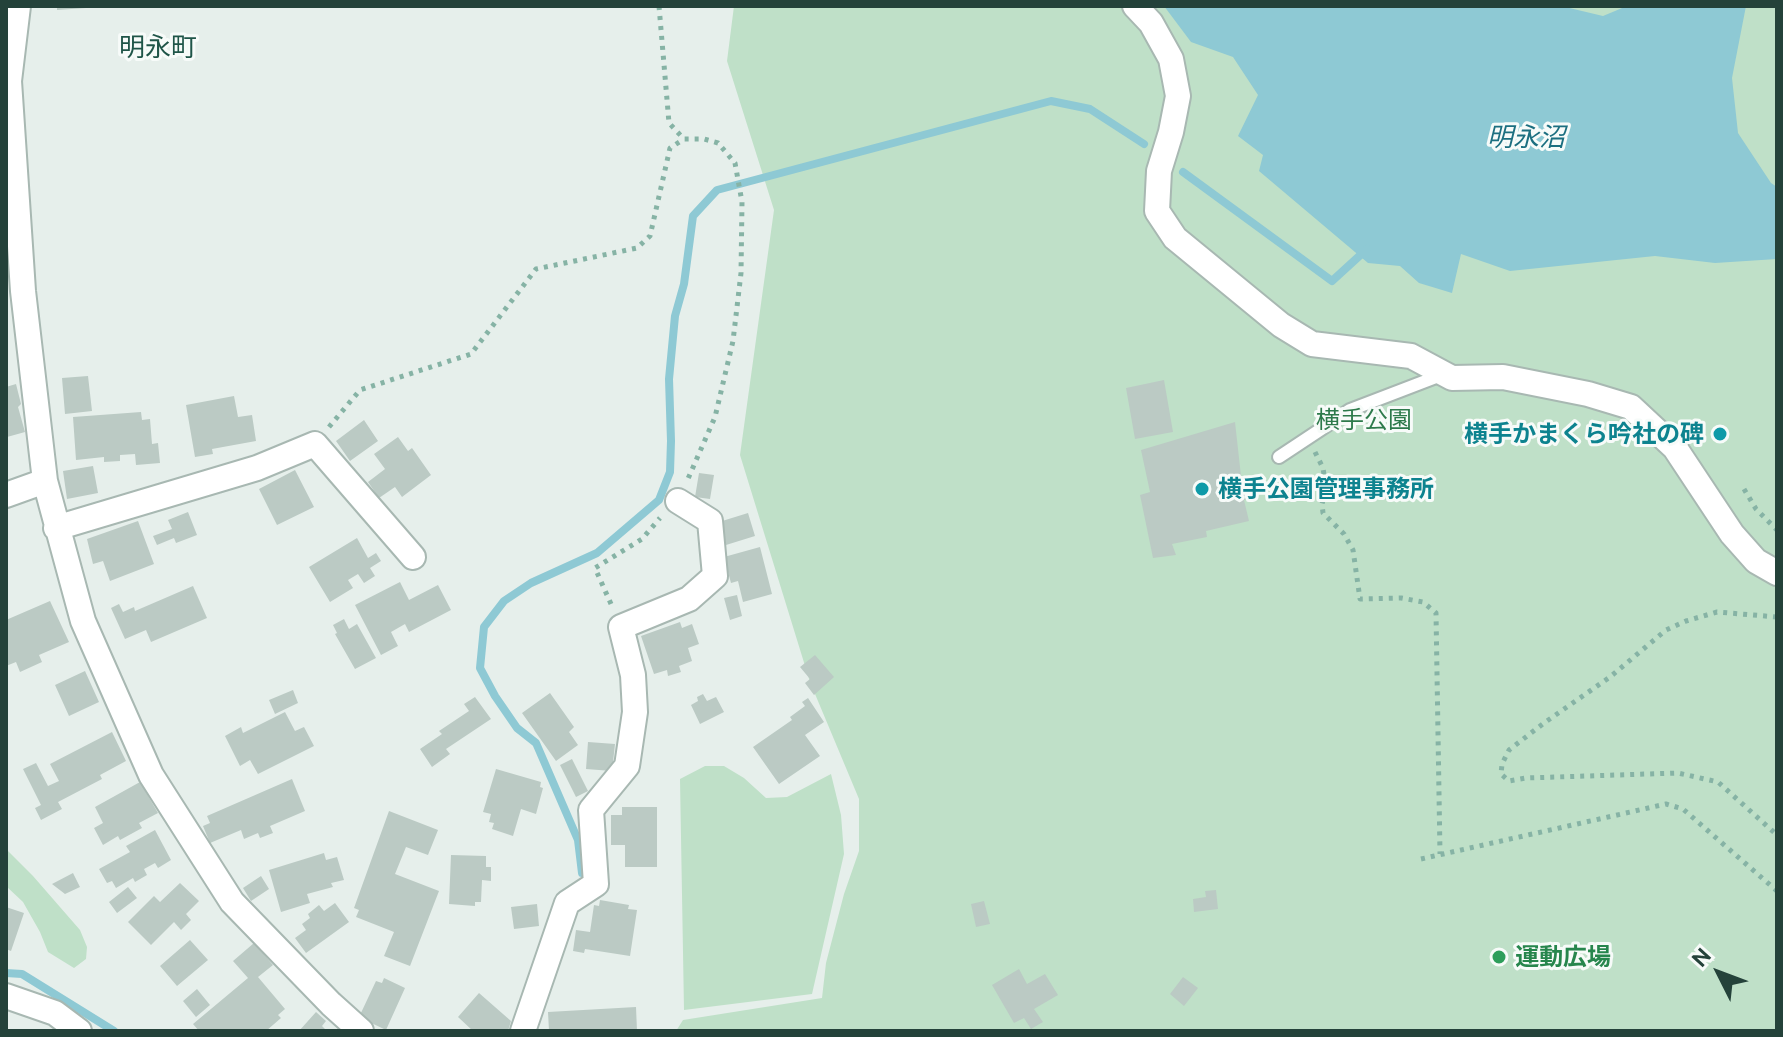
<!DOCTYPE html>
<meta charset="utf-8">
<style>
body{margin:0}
#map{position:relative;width:1783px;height:1037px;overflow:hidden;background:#e6efeb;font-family:Ubuntu,sans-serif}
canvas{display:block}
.frame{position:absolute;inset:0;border:8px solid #24423a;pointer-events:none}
.north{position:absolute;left:1679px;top:933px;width:80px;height:80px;-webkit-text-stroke:6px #f7fbf9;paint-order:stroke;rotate:312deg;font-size:22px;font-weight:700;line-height:32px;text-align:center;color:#24423a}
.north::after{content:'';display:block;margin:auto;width:28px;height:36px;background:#24423a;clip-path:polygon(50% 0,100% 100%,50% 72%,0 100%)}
</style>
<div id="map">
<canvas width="1783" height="1037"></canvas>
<div class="frame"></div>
<div class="north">N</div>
</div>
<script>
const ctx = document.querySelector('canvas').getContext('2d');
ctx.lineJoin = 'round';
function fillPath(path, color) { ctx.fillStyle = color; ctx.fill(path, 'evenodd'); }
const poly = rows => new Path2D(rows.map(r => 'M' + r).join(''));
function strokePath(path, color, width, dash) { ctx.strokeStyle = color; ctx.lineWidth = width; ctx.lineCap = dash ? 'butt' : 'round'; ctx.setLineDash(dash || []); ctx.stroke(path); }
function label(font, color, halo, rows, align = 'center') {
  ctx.font = font + ' Ubuntu,"Noto Sans JP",sans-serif'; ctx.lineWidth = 6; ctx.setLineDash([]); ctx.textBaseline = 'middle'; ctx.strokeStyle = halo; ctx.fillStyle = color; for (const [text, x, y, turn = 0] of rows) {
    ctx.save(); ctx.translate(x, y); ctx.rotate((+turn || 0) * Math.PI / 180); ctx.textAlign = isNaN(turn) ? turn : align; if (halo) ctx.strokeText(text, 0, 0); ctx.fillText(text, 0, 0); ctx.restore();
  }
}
const green = poly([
 [734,6,1777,6,1777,1031,676,1031,683,1020,822,998,826,963,844,894,859,851,859,799,810,682,740,455,774,210,727,61],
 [705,766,724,766,744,778,766,798,787,797,831,774,841,815,844,854,812,994,684,1010,680,779],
 [6,849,33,876,80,930,87,947,86,959,74,968,48,952,40,932,23,902,6,886]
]);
const water = poly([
 [1164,6,1561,6,1603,16,1627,6,1746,6,1732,78,1738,133,1771,183,1777,187,1777,259,1715,263,1655,256,1510,271,1461,254,1452,293,1419,283,1400,266,1368,263,1259,171,1263,155,1238,136,1258,95,1233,57,1191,42]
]);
const stream = poly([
 [1183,172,1332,281,1367,249],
 [582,873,578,840,536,743,517,728,495,696,480,668,484,627,504,601,531,583,597,553,659,500,670,472,671,441,669,379,675,316,684,284,693,216,717,190,1051,101,1090,109,1144,144],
 [6,973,22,974,114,1031]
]);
const building = poly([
 [57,6,86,6,86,8,57,10],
 [88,376,92,411,65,414,62,378],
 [1164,380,1173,432,1135,439,1126,388],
 [16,384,21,404,18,407,25,432,7,437,6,387],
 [234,396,238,417,252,415,256,441,212,449,213,454,195,457,186,405],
 [141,412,142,420,150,419,152,444,158,443,160,463,136,465,135,454,120,455,120,461,104,462,104,457,76,460,73,417],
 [364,420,378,441,350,461,336,441],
 [1235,422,1242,485,1253,482,1257,498,1244,500,1249,521,1206,531,1207,537,1172,544,1176,555,1153,558,1140,495,1150,492,1141,450],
 [398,437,408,451,412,448,431,475,402,497,395,487,379,498,368,482,385,469,374,454],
 [93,466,98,493,67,499,63,471],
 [295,470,314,507,277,525,259,489],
 [699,473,714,475,710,499,695,497],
 [188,512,197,535,176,543,174,538,157,545,153,536,172,529,168,520],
 [748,513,755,536,726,545,719,522],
 [138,521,154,564,110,581,103,561,93,564,87,539],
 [357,538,368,558,376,553,381,561,370,568,375,576,364,583,358,574,348,580,353,588,330,602,309,567],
 [760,547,772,594,743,602,738,581,731,583,724,557],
 [400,582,409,600,438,585,451,610,409,632,405,624,391,632,398,646,381,655,355,605],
 [193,586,207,618,151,642,146,630,125,639,111,608,119,604,123,612,134,607,135,611],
 [737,595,742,616,730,620,724,598],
 [50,601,69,642,39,655,42,662,20,672,16,662,6,666,6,620],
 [344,619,349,629,357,624,376,658,355,669,335,634,337,633,333,625],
 [680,622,682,628,692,624,699,644,688,648,692,661,679,666,681,672,668,676,667,670,654,674,641,636],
 [815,655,834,677,814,695,805,683,810,679,800,667],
 [85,671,99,702,69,716,55,685],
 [293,690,298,703,275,714,269,700],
 [550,693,574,727,569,732,578,745,556,761,522,713],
 [703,694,707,701,716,697,724,712,700,724,691,705,698,701,697,697],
 [475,697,491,719,446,749,450,754,432,767,420,749,442,734,439,731,469,711,464,704],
 [808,698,824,722,805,735,820,756,779,784,753,747,792,720,790,717,805,706,802,702],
 [285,712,295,731,304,727,314,746,258,774,250,760,240,766,225,736,241,727,243,733],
 [112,732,126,761,100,775,102,779,58,802,62,809,41,820,35,808,41,805,23,769,36,763,48,786,59,781,50,764],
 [588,742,615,744,612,771,586,769],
 [572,759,588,791,576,797,560,765],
 [496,769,541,782,540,787,543,788,536,814,521,809,513,836,492,829,494,823,489,822,491,814,483,812],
 [292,779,305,811,270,826,273,833,260,838,258,833,244,839,241,830,210,843,203,826,210,823,207,816],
 [140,782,158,813,139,823,142,828,120,840,118,836,103,845,94,828,103,823,95,807],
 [622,807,657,807,657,867,625,867,625,845,611,845,611,815,622,815],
 [389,811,438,830,428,855,406,847,395,874,439,891,410,966,384,956,394,932,356,917,359,910,354,908],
 [155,830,171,860,158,868,155,863,144,869,147,875,135,882,133,878,116,888,112,881,107,883,99,869,130,852,126,846],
 [324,853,326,860,337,857,344,880,331,883,333,887,307,894,310,903,281,912,269,870],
 [451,855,486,856,486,867,491,867,491,881,482,880,481,902,475,902,475,906,449,904],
 [73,873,80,887,65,894,52,884],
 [261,876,269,889,251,901,243,888],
 [180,883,199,901,186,914,191,920,181,930,174,922,151,945,128,922,154,896,160,902],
 [128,887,137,898,117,913,109,902],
 [1216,890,1218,909,1194,912,1193,899,1206,897,1205,891],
 [600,900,629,905,628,909,637,910,630,956,585,949,584,953,573,951,576,930,590,932,594,905,599,906],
 [984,901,990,924,976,927,971,904],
 [335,903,349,922,306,953,295,938,306,930,302,924,310,918,308,914,319,905,324,911],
 [537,904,539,926,514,929,511,907],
 [6,907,24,913,11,951,6,949],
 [190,940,208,960,177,986,160,966],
 [254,943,273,965,258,977,285,1009,278,1015,281,1018,266,1031,199,1031,193,1024,248,978,233,961],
 [1019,969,1027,984,1045,974,1058,995,1034,1009,1043,1022,1031,1029,1024,1018,1014,1023,992,985],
 [1183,977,1198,988,1184,1006,1170,994],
 [384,978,405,988,386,1030,363,1019,364,1017,360,1015,376,981,382,983],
 [197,989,210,1005,196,1017,183,1001],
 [479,993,511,1021,508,1031,473,1031,458,1017],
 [636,1007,637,1031,549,1031,548,1012],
 [316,1012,326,1021,322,1026,327,1031,299,1031]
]);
const path = poly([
 [659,6,669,123,684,139,704,139,718,143,735,163,742,202,741,273,733,341,715,417,687,481],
 [329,427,360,390,471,354,536,269,637,248,650,236,670,148,684,139],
 [1315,452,1323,468,1326,488,1322,504,1323,513,1344,534,1353,550,1360,599,1401,598,1423,602,1436,613,1440,854],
 [1744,489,1756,509,1777,530],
 [611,604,595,568,642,539,660,518],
 [1777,617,1717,612,1686,621,1666,630,1610,677,1544,723,1509,750,1502,764,1501,774,1509,781,1526,778,1678,773,1718,782,1777,835],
 [1421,859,1666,804,1683,809,1777,891]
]);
const service = poly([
 [1279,457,1350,410,1444,374]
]);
const minor = poly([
 [18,6,9,81,23,291,45,481,83,621,151,775,232,902,331,1004,361,1031],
 [1135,6,1151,23,1171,59,1178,96,1171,132,1159,171,1157,211,1175,238,1281,325,1312,344,1411,356,1452,378,1503,377,1588,394,1631,407,1675,448,1732,534,1756,561,1777,573],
 [6,495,45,481],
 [56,528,257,468,315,444,413,557],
 [6,996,55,1013,79,1031],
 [523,1031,567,903,596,884,591,810,627,766,635,712,633,675,621,627,689,599,715,576,710,521,678,501]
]);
const markers = [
 [1720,434,8,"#0f9aa8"],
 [1202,489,8,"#0f9aa8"],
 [1499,957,8,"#2e9e5b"]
];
const parkNames = [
 ["横手公園",1364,420]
];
const cultureNames = [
 ["横手かまくら吟社の碑",1704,434],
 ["横手公園管理事務所",1218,489,"left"]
];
const leisureNames = [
 ["運動広場",1515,957]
];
const neighbourhoodNames = [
 ["明永町",158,47]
];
const waterNames = [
 ["明永沼",1526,137]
];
fillPath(green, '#bfe0c8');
fillPath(water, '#8ec9d4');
strokePath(stream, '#8ec9d4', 8);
fillPath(building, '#bbcac4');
strokePath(service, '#a8b8b2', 16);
strokePath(minor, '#a8b8b2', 28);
strokePath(path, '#86b3a5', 5, [4, 6]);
strokePath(service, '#fff', 12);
strokePath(minor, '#fff', 24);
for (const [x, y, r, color] of markers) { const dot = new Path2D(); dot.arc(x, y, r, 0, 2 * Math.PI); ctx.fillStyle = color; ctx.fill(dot); strokePath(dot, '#f7fbf9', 3); }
label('24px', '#2d7a4b', '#f7fbf9', parkNames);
label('bold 24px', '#0d838f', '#f7fbf9', cultureNames, 'right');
label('bold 24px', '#27864d', '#f7fbf9', leisureNames, 'left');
label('26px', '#1f5548', '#f7fbf9', neighbourhoodNames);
label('italic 26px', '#1c6f80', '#f7fbf9', waterNames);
</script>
